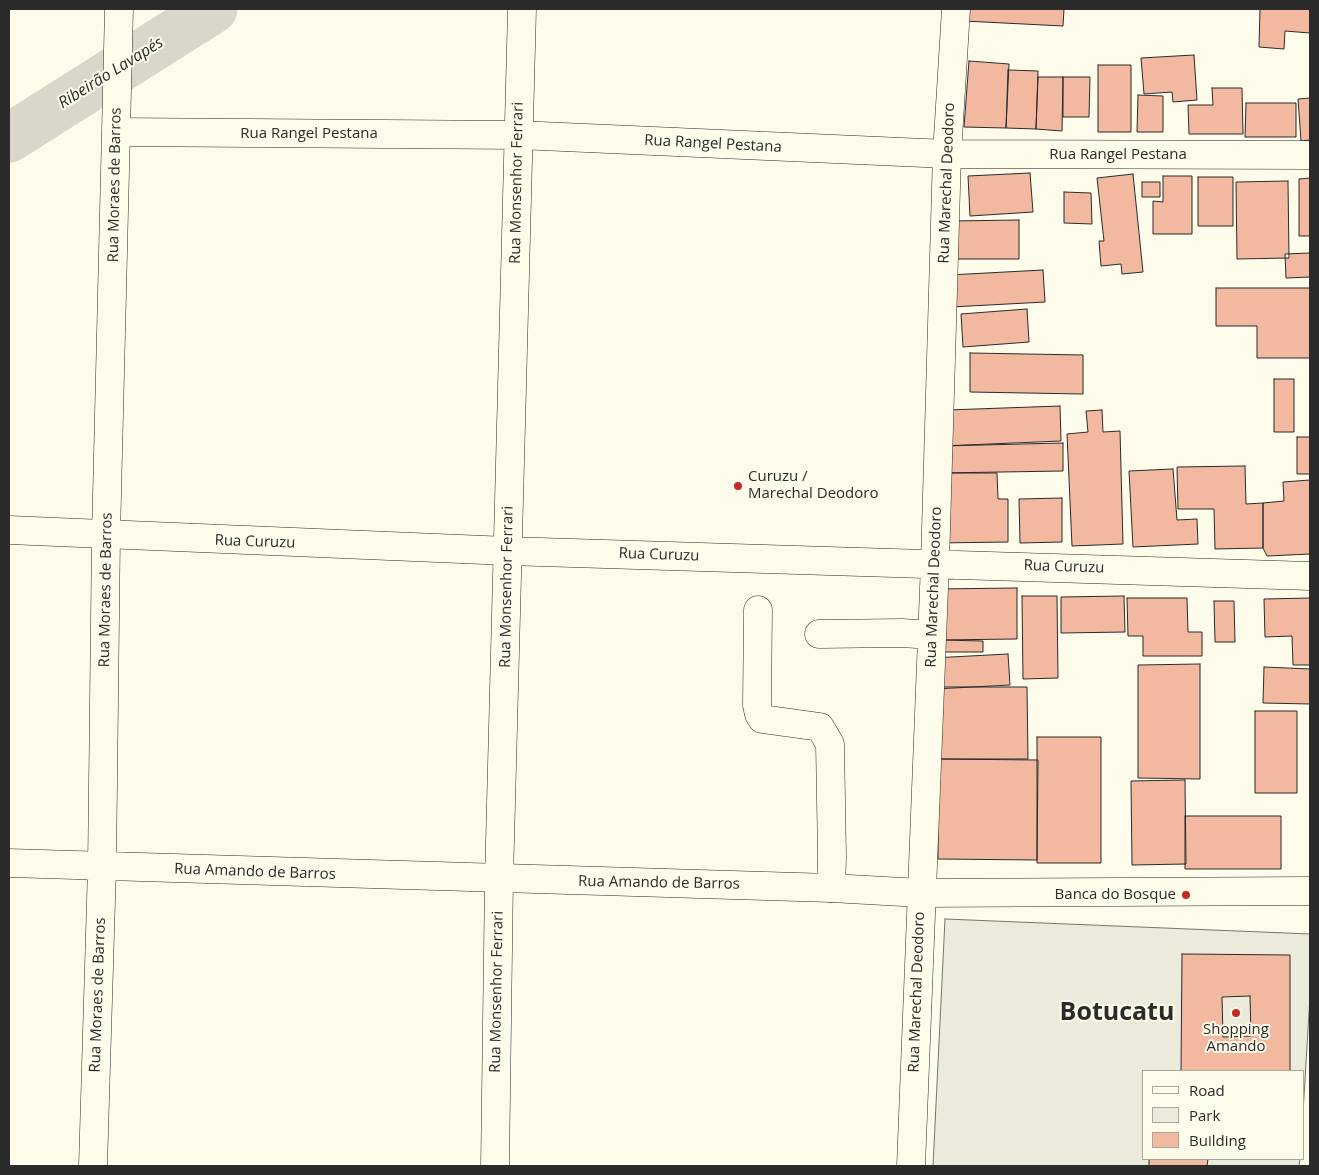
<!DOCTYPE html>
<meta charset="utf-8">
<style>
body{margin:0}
#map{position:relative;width:1319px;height:1175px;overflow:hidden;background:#fdfbea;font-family:"Open Sans",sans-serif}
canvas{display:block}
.frame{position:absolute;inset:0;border:10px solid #2b2b2b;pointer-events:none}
.legend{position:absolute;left:1142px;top:1070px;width:162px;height:90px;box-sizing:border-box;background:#fdfbea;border:1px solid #a9a89e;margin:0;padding:6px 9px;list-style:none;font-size:15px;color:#2b2b2b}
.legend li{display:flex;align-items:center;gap:10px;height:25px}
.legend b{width:25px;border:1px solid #a9a89e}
</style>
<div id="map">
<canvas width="1319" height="1175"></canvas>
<div class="frame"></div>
<ul class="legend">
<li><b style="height:6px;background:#fdfbea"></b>Road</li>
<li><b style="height:14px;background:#ecebdb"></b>Park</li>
<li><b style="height:14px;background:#f2b8a0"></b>Building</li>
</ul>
</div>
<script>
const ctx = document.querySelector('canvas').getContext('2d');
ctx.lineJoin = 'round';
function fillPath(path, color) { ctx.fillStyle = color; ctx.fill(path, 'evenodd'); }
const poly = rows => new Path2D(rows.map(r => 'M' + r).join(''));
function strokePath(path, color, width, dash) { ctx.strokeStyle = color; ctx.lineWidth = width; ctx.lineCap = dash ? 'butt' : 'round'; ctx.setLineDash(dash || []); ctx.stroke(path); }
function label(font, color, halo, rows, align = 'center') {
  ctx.font = font + ' "Open Sans",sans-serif'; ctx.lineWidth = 4; ctx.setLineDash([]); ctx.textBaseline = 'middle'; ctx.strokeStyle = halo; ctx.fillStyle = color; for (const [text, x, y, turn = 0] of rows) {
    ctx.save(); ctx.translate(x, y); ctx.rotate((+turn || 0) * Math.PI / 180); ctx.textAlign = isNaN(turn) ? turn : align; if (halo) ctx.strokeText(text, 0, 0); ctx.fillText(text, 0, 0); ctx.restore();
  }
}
const green = poly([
 [945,919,1310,934,1310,996,1303,1113,1303,1071,1143,1071,1143,1159,1300,1159,1299,1166,933,1166,945,919]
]);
const river = poly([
 [9,138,213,9]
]);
const building = poly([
 [964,9,1064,9,1063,26,964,21,964,9],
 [1260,9,1310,9,1310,33,1285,31,1284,49,1259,47,1260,9],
 [1194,55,1197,100,1173,102,1172,92,1144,94,1141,58,1194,55],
 [969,61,1009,64,1006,128,964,127,969,61],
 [1098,65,1131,65,1131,132,1098,132,1098,65],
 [1008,70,1038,71,1036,129,1006,128,1008,70],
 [1038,77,1063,77,1062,131,1036,129,1038,77],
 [1063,77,1090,77,1089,117,1063,117,1063,77],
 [1212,88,1242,88,1243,134,1189,134,1188,105,1213,105,1212,88],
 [1138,95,1163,96,1163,132,1137,132,1138,95],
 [1310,98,1310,140,1301,141,1298,99,1310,98],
 [1246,103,1296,103,1296,137,1245,137,1246,103],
 [1030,173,1033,212,970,216,968,176,1030,173],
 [1133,174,1143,272,1122,274,1121,264,1101,266,1099,241,1104,241,1097,178,1133,174],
 [1163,176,1192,176,1192,234,1153,234,1153,201,1163,202,1163,176],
 [1198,177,1233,177,1233,226,1198,226,1198,177],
 [1310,178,1310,236,1299,236,1299,179,1310,178],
 [1288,181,1289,258,1237,259,1236,182,1288,181],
 [1142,182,1160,182,1160,197,1142,197,1142,182],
 [1064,192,1091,193,1092,224,1064,223,1064,192],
 [1019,220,1019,259,951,259,951,221,1019,220],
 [1310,253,1310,277,1286,278,1285,254,1310,253],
 [1043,270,1045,302,951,307,949,275,1043,270],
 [1216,288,1310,288,1310,358,1257,358,1257,326,1216,326,1216,288],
 [1027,309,1029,342,963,347,961,314,1027,309],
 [970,353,1083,355,1083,394,970,392,970,353],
 [1274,379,1294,379,1294,432,1274,432,1274,379],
 [1060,406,1061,441,942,446,947,410,1060,406],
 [1102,410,1103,432,1120,431,1123,544,1072,546,1067,434,1088,432,1086,411,1102,410],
 [1297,437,1310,437,1310,474,1297,474,1297,437],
 [1063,443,1063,471,940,473,942,446,1063,443],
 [1245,466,1246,504,1263,503,1263,548,1215,549,1214,509,1178,509,1177,467,1245,466],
 [1173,469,1177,520,1197,519,1198,544,1133,547,1129,471,1173,469],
 [940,473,997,473,998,499,1008,499,1008,542,937,543,940,473],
 [1310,480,1310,554,1267,556,1263,548,1263,503,1284,501,1283,482,1310,480],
 [1062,498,1062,542,1020,543,1019,499,1062,498],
 [1017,588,1017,639,936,640,935,589,1017,588],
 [1022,596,1057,596,1058,678,1023,679,1022,596],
 [1124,596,1125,632,1061,633,1061,597,1124,596],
 [1127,598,1187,598,1188,632,1202,632,1202,656,1143,656,1143,636,1128,636,1127,598],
 [1310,598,1310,665,1293,665,1292,636,1265,637,1264,599,1310,598],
 [1214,601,1234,601,1235,642,1215,642,1214,601],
 [941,640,983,641,983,652,941,652,941,640],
 [1008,654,1010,685,934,689,932,658,1008,654],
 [1200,664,1200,779,1138,778,1138,665,1200,664],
 [1264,667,1310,669,1310,704,1263,703,1264,667],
 [933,687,1027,687,1028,759,938,759,933,687],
 [1255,711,1297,711,1297,793,1255,793,1255,711],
 [1037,737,1101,737,1101,863,1037,863,1037,737],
 [938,759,1038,760,1037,860,938,859,938,759],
 [1185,780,1186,864,1132,865,1131,781,1185,780],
 [1185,816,1281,816,1281,869,1185,869,1185,816],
 [1182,954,1290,955,1290,1071,1181,1071,1182,954],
 [1250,996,1251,1036,1223,1037,1222,997,1250,996],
 [1149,1159,1208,1159,1207,1166,1149,1166,1149,1159]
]);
const minor = poly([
 [117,132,518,135,947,154,1310,155],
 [9,530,508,551,1310,576],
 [758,610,757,705,759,714,762,719,820,727,830,744,832,857,831,888],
 [819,634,902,633,932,635],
 [495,1166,499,879,522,9],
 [911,1166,935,563,947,154,956,9]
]);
const major = poly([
 [9,863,831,888,921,893,1310,891],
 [93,1166,102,867,106,536,119,9]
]);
const markers = [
 [738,486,5,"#c62828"],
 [1186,895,5,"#c62828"],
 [1236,1013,5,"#c62828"]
];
const streetNames = [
 ["Rua Rangel Pestana",309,134],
 ["Rua Rangel Pestana",713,144,3],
 ["Rua Rangel Pestana",1118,155],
 ["Rua Monsenhor Ferrari",517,183,-89],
 ["Rua Marechal Deodoro",947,183,-88],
 ["Rua Moraes de Barros",115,185,-89],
 ["Rua Curuzu",255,542,2],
 ["Rua Curuzu",659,555,2],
 ["Rua Curuzu",1064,567,2],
 ["Rua Monsenhor Ferrari",507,587,-89],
 ["Rua Marechal Deodoro",934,587,-88],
 ["Rua Moraes de Barros",106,590,-89],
 ["Rua Amando de Barros",255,872,2],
 ["Rua Amando de Barros",659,883,1],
 ["Rua Monsenhor Ferrari",497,992,-89],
 ["Rua Marechal Deodoro",917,992,-88],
 ["Rua Moraes de Barros",98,995,-88]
];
const poiNames = [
 ["Curuzu /",748,477],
 ["Marechal Deodoro",748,494],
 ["Banca do Bosque",1176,895,"right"],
 ["Shopping",1236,1030,"center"],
 ["Amando",1236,1047,"center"]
];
const waterNames = [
 ["Ribeirão Lavapés",111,73,-32]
];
const townNames = [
 ["Botucatu",1117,1013]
];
fillPath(green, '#ecebdb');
strokePath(green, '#74746e', 1);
strokePath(river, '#d8d7c9', 49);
fillPath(building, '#f2b8a0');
strokePath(building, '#2b2b2b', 1);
strokePath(minor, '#2b2b2b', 29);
strokePath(major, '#2b2b2b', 29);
strokePath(minor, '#fdfbea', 28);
strokePath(major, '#fdfbea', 28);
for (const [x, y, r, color] of markers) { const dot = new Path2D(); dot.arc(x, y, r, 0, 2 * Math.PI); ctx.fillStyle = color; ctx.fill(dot); strokePath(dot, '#fdfbea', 2); }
label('15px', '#2b2b2b', '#fdfbea', streetNames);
label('15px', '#2b2b2b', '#fdfbea', poiNames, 'left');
label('italic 16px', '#2b2b2b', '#fdfbea', waterNames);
label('bold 25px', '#2b2b2b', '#fdfbea', townNames);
</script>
